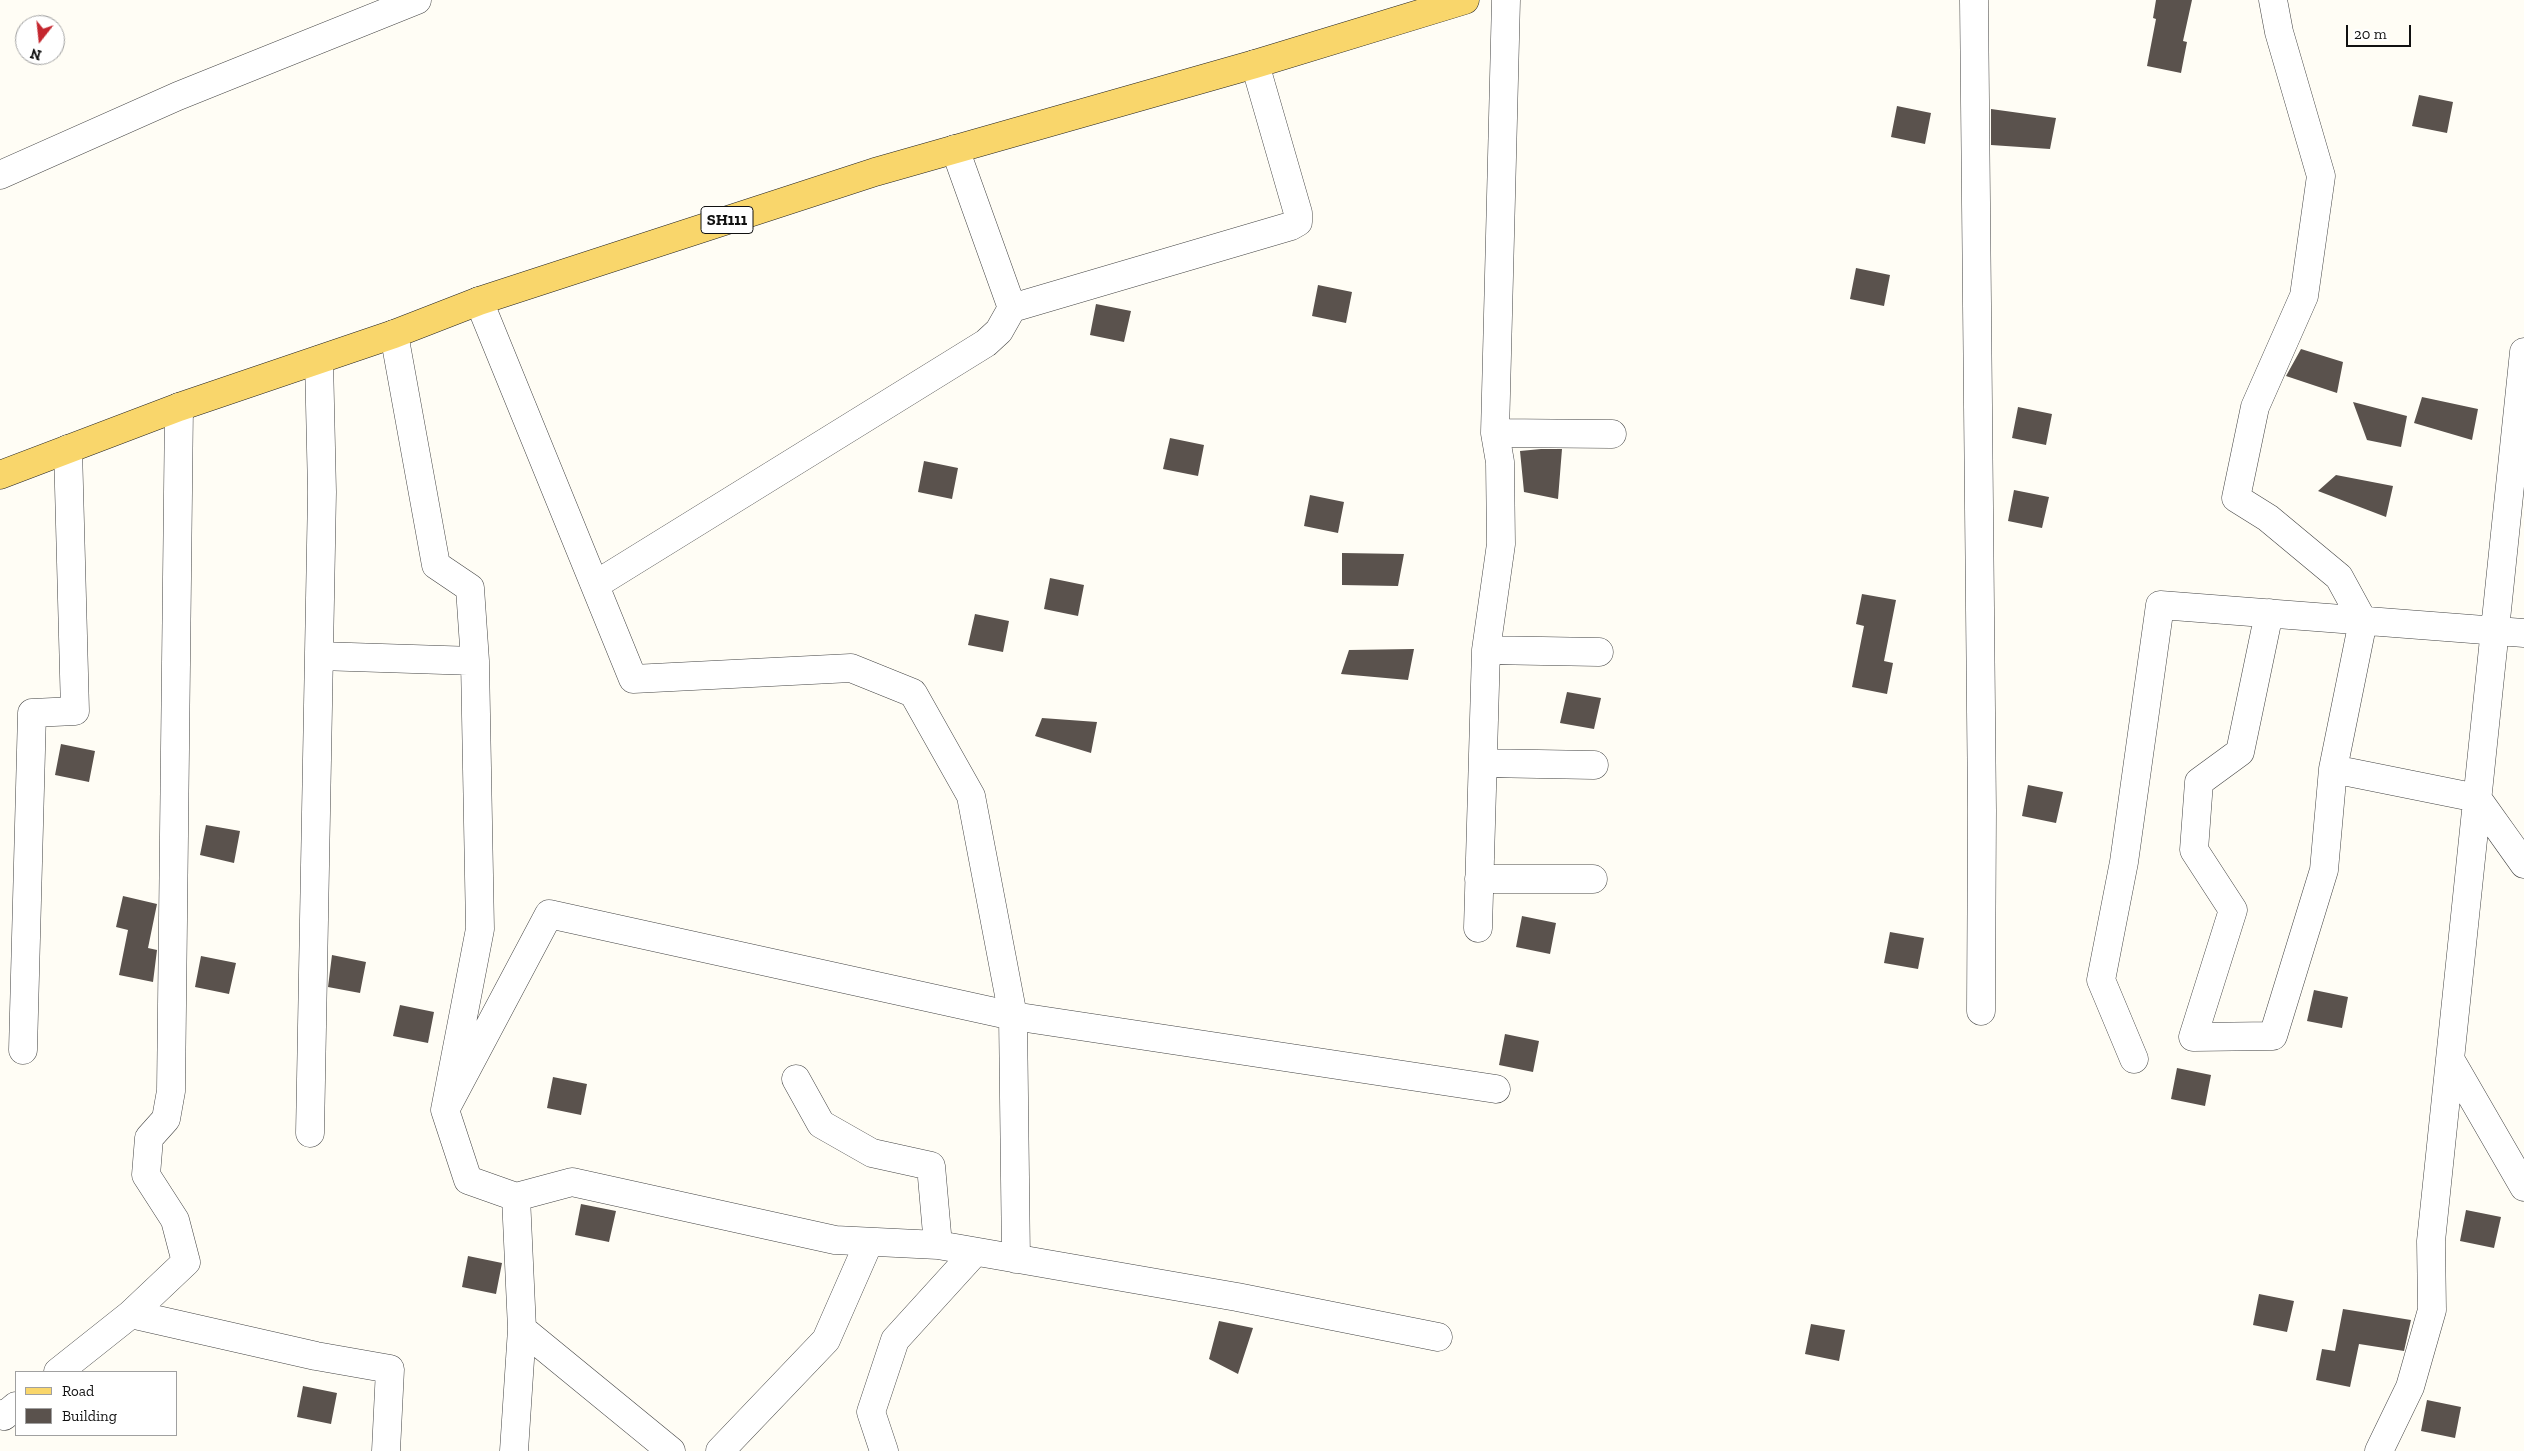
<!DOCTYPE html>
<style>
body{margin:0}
#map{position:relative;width:2524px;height:1451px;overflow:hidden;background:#fffdf5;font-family:"Zilla Slab",serif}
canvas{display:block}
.legend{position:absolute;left:15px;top:1371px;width:162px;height:65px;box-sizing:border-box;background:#fff;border:1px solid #a0a0a0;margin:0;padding:6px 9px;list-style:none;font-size:15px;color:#111}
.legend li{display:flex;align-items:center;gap:10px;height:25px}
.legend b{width:25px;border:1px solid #a0a0a0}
.north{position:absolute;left:15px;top:15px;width:50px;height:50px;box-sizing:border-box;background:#fff;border:1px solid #a0a0a0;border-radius:50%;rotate:196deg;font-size:14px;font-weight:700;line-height:20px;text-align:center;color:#111}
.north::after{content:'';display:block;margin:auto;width:18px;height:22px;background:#c4262e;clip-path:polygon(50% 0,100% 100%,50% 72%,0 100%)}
.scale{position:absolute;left:2346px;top:25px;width:65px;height:22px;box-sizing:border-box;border:2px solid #111;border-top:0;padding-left:6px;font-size:15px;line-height:18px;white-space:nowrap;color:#111;-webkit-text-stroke:4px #fff;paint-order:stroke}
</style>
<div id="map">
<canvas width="2524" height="1451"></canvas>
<ul class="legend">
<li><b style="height:6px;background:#f9d66b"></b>Road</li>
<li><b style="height:14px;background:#5a524d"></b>Building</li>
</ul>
<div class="north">N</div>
<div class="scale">20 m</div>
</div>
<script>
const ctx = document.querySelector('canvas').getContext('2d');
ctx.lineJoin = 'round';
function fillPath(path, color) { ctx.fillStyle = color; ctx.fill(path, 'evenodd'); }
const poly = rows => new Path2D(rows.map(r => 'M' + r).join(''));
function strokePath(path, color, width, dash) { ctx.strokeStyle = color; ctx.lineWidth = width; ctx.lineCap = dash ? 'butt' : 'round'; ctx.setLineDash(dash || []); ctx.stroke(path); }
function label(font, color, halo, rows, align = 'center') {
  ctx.font = font + ' "Zilla Slab",serif'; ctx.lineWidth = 5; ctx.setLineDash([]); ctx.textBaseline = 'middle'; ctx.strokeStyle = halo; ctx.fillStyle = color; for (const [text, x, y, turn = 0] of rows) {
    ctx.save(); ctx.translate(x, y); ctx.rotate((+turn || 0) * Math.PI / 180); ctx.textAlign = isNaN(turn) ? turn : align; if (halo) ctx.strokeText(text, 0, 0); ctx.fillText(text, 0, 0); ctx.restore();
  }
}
const building = poly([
 [2156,0,2192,0,2183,41,2187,42,2181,73,2147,66,2156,19,2153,18],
 [2419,95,2453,102,2447,133,2412,126],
 [1897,106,1931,113,1925,144,1891,137],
 [1991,109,2056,118,2050,149,1991,145],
 [1856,268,1890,275,1884,306,1850,299],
 [1318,285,1352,292,1346,323,1312,316],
 [1096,304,1131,311,1124,342,1090,335],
 [2301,349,2343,362,2337,393,2286,376],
 [2422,397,2478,409,2472,440,2414,423],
 [2353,402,2407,416,2401,447,2367,440],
 [2018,407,2052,414,2046,445,2012,438],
 [1170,438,1204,445,1198,476,1163,469],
 [1541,449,1562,449,1558,499,1524,492,1520,451],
 [924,461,958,468,952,499,918,492],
 [2336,475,2393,486,2386,517,2318,491],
 [2014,490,2049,497,2042,528,2008,521],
 [1310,495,1344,502,1338,533,1304,526],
 [1342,553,1404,554,1398,586,1342,585],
 [1050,578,1084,585,1078,616,1044,609],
 [1862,594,1896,600,1884,661,1893,663,1887,694,1852,687,1864,626,1856,624],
 [975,614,1009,621,1003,652,968,645],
 [1414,649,1408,680,1341,674,1349,650],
 [1567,692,1601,698,1594,729,1560,723],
 [1042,718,1097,722,1091,753,1035,736],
 [61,744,95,751,89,782,55,775],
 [2028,785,2063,792,2056,823,2022,816],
 [206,825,240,831,234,863,200,855],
 [123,896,157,904,148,948,157,950,153,982,119,975,128,930,116,927],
 [1522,916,1556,923,1550,954,1516,947],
 [1890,932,1924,938,1918,969,1884,963],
 [332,955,366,962,360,993,328,987],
 [201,956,236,963,229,994,195,987],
 [2314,990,2348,997,2342,1028,2307,1021],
 [400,1005,434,1012,428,1043,393,1036],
 [1505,1034,1539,1041,1533,1072,1499,1065],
 [2177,1068,2211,1075,2205,1106,2171,1099],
 [553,1077,587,1084,581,1115,547,1108],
 [581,1204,616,1211,609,1242,575,1235],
 [2466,1210,2501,1217,2494,1248,2460,1241],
 [468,1256,502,1263,496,1294,462,1287],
 [2259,1294,2294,1301,2287,1332,2253,1325],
 [2343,1309,2411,1320,2404,1351,2359,1344,2350,1387,2316,1380,2322,1349,2335,1351],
 [1219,1321,1253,1328,1238,1374,1209,1359],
 [1811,1324,1845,1330,1839,1361,1805,1354],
 [303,1386,337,1393,331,1424,297,1417],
 [2427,1400,2461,1407,2455,1438,2421,1431]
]);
const minor = poly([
 [1974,0,1982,810,1981,1011],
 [2273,0,2279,32,2321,176,2304,296,2255,407,2236,498,2268,518,2339,577,2363,621,2333,769],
 [955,149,1012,308],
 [0,175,178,96,417,0],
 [479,301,633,679,851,668,913,693,971,796,1013,1016,1016,1259],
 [179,407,171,1091,166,1119,149,1138,146,1175,175,1220,186,1262,131,1314,316,1356,390,1369,386,1451],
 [1495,433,1612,434],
 [595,585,986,343,999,331,1012,308,1291,226,1298,222,1298,213,1255,64],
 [2269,613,2240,752,2199,782,2194,850,2233,910,2193,1037,2273,1036,2324,870,2333,769,2477,798,2524,864],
 [1486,650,1599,652],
 [319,656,475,661,470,588,436,565,394,334],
 [475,661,480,929,445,1110,468,1180,516,1197,522,1329,514,1451],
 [1483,763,1594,765],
 [1479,879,1593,879],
 [1478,928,1486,650,1501,544,1500,462,1495,433,1506,0],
 [23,1050,32,713,75,711,68,449],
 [2134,1059,2101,980,2124,862,2160,605,2524,633],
 [2450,1059,2524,1187],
 [796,1079,821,1124,872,1153,931,1166,938,1245],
 [445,1110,549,914,1013,1016,1496,1089],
 [310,1133,322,492,319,360],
 [516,1197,572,1182,835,1240,938,1245,1237,1297,1438,1337],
 [522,1329,671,1451],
 [58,1372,131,1314],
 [0,1414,4,1416,16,1406],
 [720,1451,826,1340,869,1242],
 [884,1451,871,1412,895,1340,975,1252],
 [2379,1451,2410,1387,2432,1310,2431,1241,2524,352]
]);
const major = poly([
 [0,475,179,407,394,334,479,301,875,172,1255,64,1465,0]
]);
const shields = [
 [727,220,52]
];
const shieldNames = [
 ["SH111",727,220]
];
fillPath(building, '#5a524d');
strokePath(minor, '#444', 29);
strokePath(major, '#222', 29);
strokePath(minor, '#fff', 28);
strokePath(major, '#f9d66b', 28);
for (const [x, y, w] of shields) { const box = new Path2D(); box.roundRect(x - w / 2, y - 13.5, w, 27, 4); ctx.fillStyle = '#fff'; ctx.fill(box); strokePath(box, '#111', 1); }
label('bold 16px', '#111', null, shieldNames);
</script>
